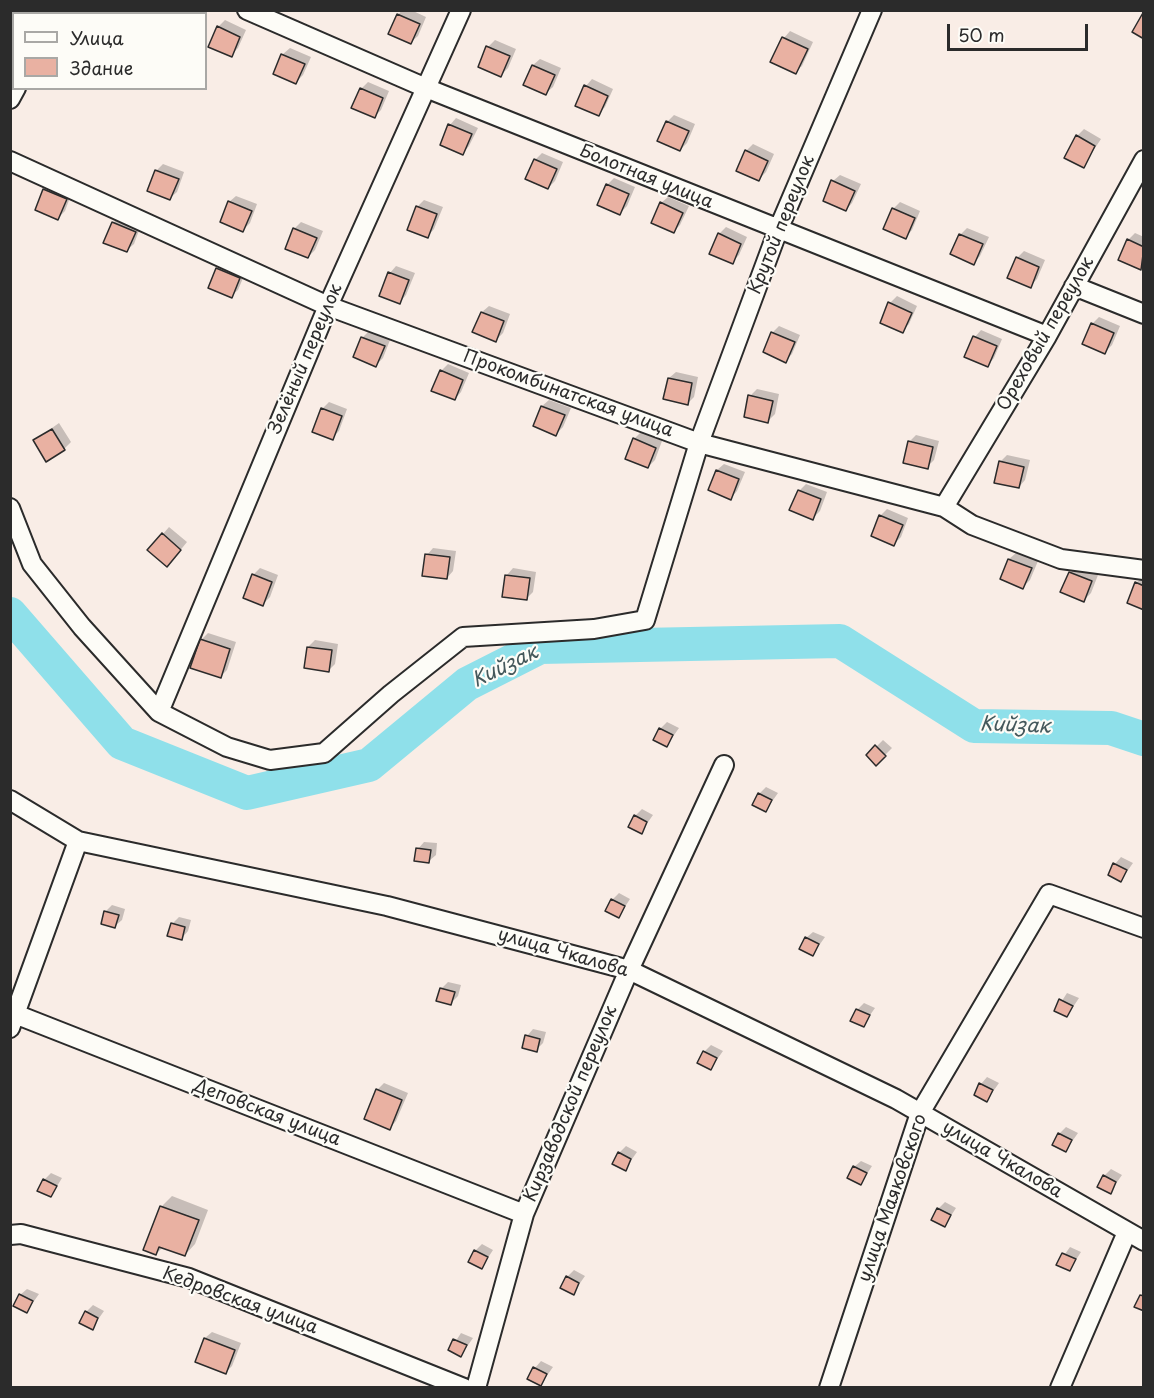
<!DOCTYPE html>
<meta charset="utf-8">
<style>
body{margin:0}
#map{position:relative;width:1154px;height:1398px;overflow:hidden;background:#f9ede6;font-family:"Playpen Sans",sans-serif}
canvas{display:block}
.frame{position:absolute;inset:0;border:12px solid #2b2b2b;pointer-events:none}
.legend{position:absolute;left:12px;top:12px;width:195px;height:78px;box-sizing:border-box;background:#fdfcf7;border:2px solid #a9a8a5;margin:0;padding:8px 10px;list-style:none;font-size:18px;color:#2b2b2b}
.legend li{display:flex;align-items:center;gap:12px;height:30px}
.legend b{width:30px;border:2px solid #a9a8a5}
.scale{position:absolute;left:947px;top:24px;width:141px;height:27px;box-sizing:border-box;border:3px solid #2b2b2b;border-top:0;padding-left:8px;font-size:18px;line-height:21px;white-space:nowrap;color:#2b2b2b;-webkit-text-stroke:4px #fdfcf7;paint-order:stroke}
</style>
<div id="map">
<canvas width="1154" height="1398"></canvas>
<div class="frame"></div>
<ul class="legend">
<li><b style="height:8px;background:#fdfcf7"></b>Улица</li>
<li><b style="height:16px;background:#e9b1a2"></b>Здание</li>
</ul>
<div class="scale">50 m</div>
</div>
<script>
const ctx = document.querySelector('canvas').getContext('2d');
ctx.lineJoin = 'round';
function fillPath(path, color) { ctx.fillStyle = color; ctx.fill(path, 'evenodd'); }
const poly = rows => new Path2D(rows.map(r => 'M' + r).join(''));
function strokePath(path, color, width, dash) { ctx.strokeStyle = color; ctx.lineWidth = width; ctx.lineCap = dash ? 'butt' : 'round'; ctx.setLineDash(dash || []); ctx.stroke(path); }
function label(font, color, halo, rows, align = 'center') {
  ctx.font = font + ' "Playpen Sans",sans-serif'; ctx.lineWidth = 4.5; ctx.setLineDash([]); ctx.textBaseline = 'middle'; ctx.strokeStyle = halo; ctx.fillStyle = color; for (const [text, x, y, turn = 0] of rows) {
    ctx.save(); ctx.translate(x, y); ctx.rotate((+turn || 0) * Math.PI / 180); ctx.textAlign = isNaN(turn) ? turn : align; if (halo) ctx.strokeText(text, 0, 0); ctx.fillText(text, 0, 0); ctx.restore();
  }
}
const shadow = poly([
 [402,10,411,10,426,17,418,36,411,42,398,15],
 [10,14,14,15,14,45,10,48],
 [225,20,246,30,238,48,231,55,218,27],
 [790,31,813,42,802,66,795,72,772,62,784,38],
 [495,40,516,49,508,68,501,75,488,47],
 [290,48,311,57,303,75,296,82,275,73,283,54],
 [540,59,561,68,553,87,546,93,533,65],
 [592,79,613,89,605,107,598,114,586,86],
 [368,82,389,91,381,110,374,117,361,89],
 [674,115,695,124,687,143,680,150,667,122],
 [456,118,478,128,469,146,463,153,450,125],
 [1084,129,1101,139,1083,166,1077,136],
 [753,144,774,154,766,172,759,179,746,151],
 [542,153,563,162,555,181,548,188,535,160],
 [163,164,184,172,177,192,170,198,156,171],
 [840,175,861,184,852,203,846,210,833,181],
 [614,178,635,187,627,206,620,213,607,185],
 [51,183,72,192,65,211,58,218,44,190],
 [236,196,257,204,250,223,243,230,229,202],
 [668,197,689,206,680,225,674,231,661,203],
 [424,200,443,207,434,229,428,236,417,207],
 [900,202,920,211,912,230,906,237,893,209],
 [120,216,141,225,134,244,127,250,113,223],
 [301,222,323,231,315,250,308,257,294,229],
 [726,227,747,237,739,255,732,262,719,234],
 [967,228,989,237,980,256,974,263,960,235],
 [1135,233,1144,237,1144,266,1141,268,1128,240],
 [1024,251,1045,260,1037,279,1030,286,1017,258],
 [224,262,246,271,238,290,231,296,218,269],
 [396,266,415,273,406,295,400,302,390,273],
 [897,296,917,306,909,324,902,331,890,303],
 [489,306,510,314,503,333,496,340,482,312],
 [1099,317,1120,326,1112,345,1105,352,1092,324],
 [779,326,800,335,792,354,785,361,772,333],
 [981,330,1002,339,994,358,988,365,975,337],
 [369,331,390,340,383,358,376,365,362,338],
 [448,364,469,373,461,392,455,399,441,371],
 [676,372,698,377,694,397,687,404,669,378],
 [757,389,779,394,775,414,768,421,750,396],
 [549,400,571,408,563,427,556,434,535,425,542,406],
 [329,402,347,409,339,431,332,438,322,409],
 [59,423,71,442,64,449,35,440],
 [641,432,662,441,655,460,648,467,634,439],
 [916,435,939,441,934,460,927,467,909,442],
 [1007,455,1030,460,1025,480,1019,487,1000,462],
 [724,464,745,472,737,491,731,498,710,489,717,470],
 [806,484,827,492,820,511,813,518,799,491],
 [887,509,908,518,901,537,894,544,880,516],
 [169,527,187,542,174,558,163,534],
 [433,548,456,551,453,571,447,578,427,555],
 [1016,553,1038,561,1030,580,1023,587,1002,578,1009,559],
 [1077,566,1098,575,1091,593,1084,600,1070,573],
 [260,568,278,575,270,597,263,604,253,575],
 [513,568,536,572,533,592,526,599,507,575],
 [1144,576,1144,608,1136,583],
 [208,633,236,642,227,670,220,677,201,640],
 [315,640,338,644,335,664,328,671,308,647],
 [667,722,679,728,667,745,660,729],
 [883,740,892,748,877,763,868,755],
 [766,787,778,793,766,810,759,794],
 [642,809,653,815,641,832,635,816],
 [424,842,437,843,436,855,429,861,418,849],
 [1121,857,1133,863,1121,880,1115,864],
 [619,893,630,899,619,916,612,900],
 [112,905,125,909,122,920,115,926,105,912],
 [179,917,191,920,188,931,182,938,172,924],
 [813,932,825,937,813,954,806,938],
 [448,982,461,985,458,996,451,1003,441,989],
 [1067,993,1079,998,1067,1016,1056,1010],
 [864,1003,875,1008,863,1025,857,1010],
 [533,1029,546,1032,543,1043,536,1050,527,1036],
 [711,1045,723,1051,711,1068,704,1052],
 [987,1077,999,1083,987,1100,981,1084],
 [384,1083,408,1093,396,1121,390,1128,377,1090],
 [1066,1127,1078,1133,1066,1150,1059,1134],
 [626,1146,637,1152,625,1169,619,1153],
 [861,1161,872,1166,861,1183,854,1167],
 [1111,1169,1122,1175,1110,1192,1104,1176],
 [51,1173,62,1178,51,1196,44,1180],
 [172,1196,208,1210,195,1244,185,1255,163,1247,156,1254,161,1207],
 [945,1202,956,1208,945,1225,938,1209],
 [482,1244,493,1250,482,1267,475,1251],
 [1070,1247,1081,1252,1070,1269,1058,1264],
 [574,1270,585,1276,573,1293,567,1277],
 [27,1289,39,1294,27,1311,20,1295],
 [93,1305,104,1311,92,1328,86,1312],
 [212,1332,241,1343,232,1366,226,1372,197,1361,205,1338],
 [461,1333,473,1338,461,1355,450,1350],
 [541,1361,553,1367,541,1384,535,1368]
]);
const river = poly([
 [10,614,122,743,247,793,369,765,467,684,540,647,840,641,974,726,1111,728,1144,739]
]);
const building = poly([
 [1144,11,1144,39,1132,32,1144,11],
 [397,14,420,24,411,44,388,34,397,14],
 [10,23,14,24,10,49,10,23],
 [217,26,240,37,232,57,208,47,217,26],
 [782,37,808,49,796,74,770,62,782,37],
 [486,46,510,56,501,77,478,67,486,46],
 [281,54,305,64,296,84,273,74,281,54],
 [532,65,555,75,546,95,523,85,532,65],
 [584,85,608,96,599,116,575,106,584,85],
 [360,88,383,98,375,118,351,108,360,88],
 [666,121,689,131,680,151,657,141,666,121],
 [448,124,472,134,463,155,440,145,448,124],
 [1076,135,1095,146,1084,168,1064,158,1076,135],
 [745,150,768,161,759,181,736,171,745,150],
 [534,159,557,169,548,189,525,179,534,159],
 [155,170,179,179,170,200,147,191,155,170],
 [831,180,855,191,846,211,823,201,831,180],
 [606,184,629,194,620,215,597,205,606,184],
 [43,189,67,199,58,220,35,210,43,189],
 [228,201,252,211,243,232,220,222,228,201],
 [660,202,683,213,674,233,651,223,660,202],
 [416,206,437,214,428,238,407,230,416,206],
 [892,208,915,218,906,239,883,229,892,208],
 [112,222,136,232,127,252,103,243,112,222],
 [293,228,317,238,308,258,285,249,293,228],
 [718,233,741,244,733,264,709,254,718,233],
 [959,234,983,244,974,265,950,254,959,234],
 [1127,239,1144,247,1141,270,1118,260,1127,239],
 [1016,257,1039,267,1031,288,1007,278,1016,257],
 [216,268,240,278,232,298,208,288,216,268],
 [388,272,409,280,400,304,379,296,388,272],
 [888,302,912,313,903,333,880,323,888,302],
 [481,312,504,321,496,342,472,332,481,312],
 [1091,323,1114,333,1105,354,1082,344,1091,323],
 [771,332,795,342,786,363,763,352,771,332],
 [973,336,997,346,988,367,964,357,973,336],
 [361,337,385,346,376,367,353,357,361,337],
 [440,370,463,380,455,400,431,391,440,370],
 [668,378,692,383,688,405,663,399,668,378],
 [748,395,773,401,768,423,744,417,748,395],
 [541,406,565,415,556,436,533,426,541,406],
 [321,408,342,416,333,440,312,432,321,408],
 [52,429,65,450,46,462,33,440,52,429],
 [633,438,656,448,648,468,625,459,633,438],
 [908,441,933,447,928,469,903,463,908,441],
 [999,461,1024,467,1019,488,994,483,999,461],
 [716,470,739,479,731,500,708,490,716,470],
 [798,490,821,499,813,520,789,510,798,490],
 [879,515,903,525,894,546,871,536,879,515],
 [162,533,181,550,167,567,147,550,162,533],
 [425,554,450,557,447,579,422,576,425,554],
 [1008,559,1032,568,1023,589,1000,579,1008,559],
 [1069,572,1092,581,1084,602,1060,592,1069,572],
 [252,574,272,582,263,606,243,598,252,574],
 [505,575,530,578,527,600,502,597,505,575],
 [1135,582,1144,586,1144,610,1127,603,1135,582],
 [200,639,230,649,221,678,190,668,200,639],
 [307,647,332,650,329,672,304,668,307,647],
 [659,728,673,735,667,747,653,740,659,728],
 [875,745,886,756,876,766,866,755,875,745],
 [758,793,772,800,766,812,752,805,758,793],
 [634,815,647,822,642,834,628,827,634,815],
 [416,848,431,850,429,863,414,861,416,848],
 [1113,863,1127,870,1121,882,1108,875,1113,863],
 [611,899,625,906,619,918,605,911,611,899],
 [104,911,119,915,115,928,101,924,104,911],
 [171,923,185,927,182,940,167,936,171,923],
 [805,937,819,944,813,956,799,949,805,937],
 [440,988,455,992,451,1005,436,1001,440,988],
 [1059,999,1073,1006,1067,1017,1054,1011,1059,999],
 [856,1009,870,1015,864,1027,850,1021,856,1009],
 [525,1035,540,1039,537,1052,522,1048,525,1035],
 [703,1051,717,1058,711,1070,697,1063,703,1051],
 [979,1083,993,1090,987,1102,974,1095,979,1083],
 [376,1089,402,1100,390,1130,364,1119,376,1089],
 [1058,1133,1072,1140,1066,1152,1052,1145,1058,1133],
 [618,1152,631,1159,626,1171,612,1164,618,1152],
 [853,1166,867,1173,861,1185,847,1178,853,1166],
 [1103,1175,1116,1182,1111,1194,1097,1187,1103,1175],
 [43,1179,57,1186,51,1197,37,1191,43,1179],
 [160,1206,199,1220,185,1256,159,1247,156,1255,143,1250,160,1206],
 [937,1208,951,1215,945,1227,931,1220,937,1208],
 [474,1250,488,1257,482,1269,468,1262,474,1250],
 [1062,1253,1076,1259,1070,1271,1056,1265,1062,1253],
 [566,1276,579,1283,574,1295,560,1288,566,1276],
 [19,1294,33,1301,27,1313,13,1306,19,1294],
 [1140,1295,1144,1296,1144,1311,1134,1307,1140,1295],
 [85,1311,98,1318,93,1330,79,1323,85,1311],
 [204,1338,235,1350,226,1374,195,1362,204,1338],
 [453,1339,467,1345,461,1357,448,1350,453,1339],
 [533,1367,547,1374,541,1386,527,1379,533,1367]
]);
const street = poly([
 [247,10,426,88,1047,336],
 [54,14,56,10],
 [10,99,16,88],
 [10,161,328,306,699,443,944,507,972,525,1061,559,1144,570],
 [1074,286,1144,314],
 [944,507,1047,336,1144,160],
 [10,508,32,564,82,627,159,712,227,747,270,760,324,753,391,694,463,637,594,629,645,620,699,443,778,230,872,10],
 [159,712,328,306,461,10],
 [10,800,78,841,387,906,629,970,896,1099,1144,1241],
 [10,1012,524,1214],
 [10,1028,78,841],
 [10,1235,21,1234,189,1278,464,1388],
 [476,1388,524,1214,629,970,724,765],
 [829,1388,920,1113,1049,894,1144,928],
 [1060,1388,1127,1232]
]);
const streetNames = [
 ["Болотная улица",646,177,22],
 ["Крутой переулок",782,225,-68],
 ["Ореховый переулок",1046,334,-60],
 ["Зелёный переулок",306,359,-67],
 ["Прокомбинатская улица",568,394,20],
 ["улица Чкалова",563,953,16],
 ["Кирзаводской переулок",571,1104,-67],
 ["Деповская улица",267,1113,21],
 ["улица Чкалова",1002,1160,30],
 ["улица Маяковского",893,1198,-71],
 ["Кедровская улица",240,1301,20]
];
const waterNames = [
 ["Кийзак",505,667,-26],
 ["Кийзак",1015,726,2]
];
fillPath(shadow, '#0003');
strokePath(river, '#8fe0ea', 34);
fillPath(building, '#e9b1a2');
strokePath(building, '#2b2b2b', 1.5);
strokePath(street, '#2b2b2b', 22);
strokePath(street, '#fdfcf7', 18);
label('18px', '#2b2b2b', '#fdfcf7', streetNames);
label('italic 20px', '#44585b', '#fdfcf7', waterNames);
</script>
